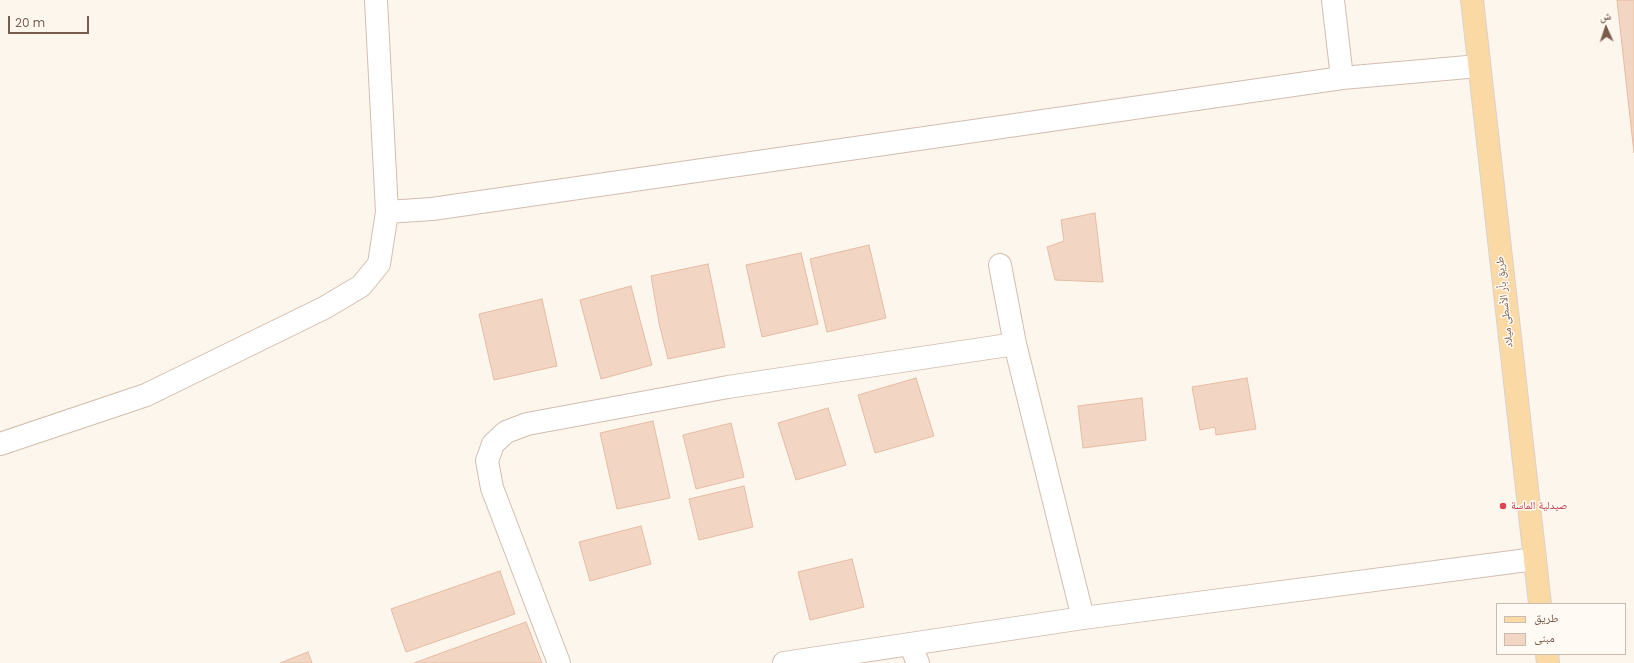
<!DOCTYPE html>
<meta charset="utf-8">
<style>
body{margin:0}
#map{position:relative;width:1634px;height:663px;overflow:hidden;background:#fdf6ec;font-family:Poppins,"Noto Naskh Arabic",sans-serif}
canvas{display:block}
.legend{position:absolute;left:1496px;top:603px;width:130px;height:52px;box-sizing:border-box;background:#fffaf3;border:1px solid #cabbb1;margin:0;padding:5px 7px;list-style:none;font-size:12px;color:#7a5c4d}
.legend li{display:flex;align-items:center;gap:8px;height:20px}
.legend b{width:20px;border:1px solid #cabbb1}
.north{position:absolute;left:1586px;top:8px;width:40px;height:40px;-webkit-text-stroke:3px #fffaf3;paint-order:stroke;rotate:357deg;font-size:11px;font-weight:700;line-height:16px;text-align:center;color:#7a5c4d}
.north::after{content:'';display:block;margin:auto;width:14px;height:18px;background:#7a5c4d;clip-path:polygon(50% 0,100% 100%,50% 72%,0 100%)}
.scale{position:absolute;left:8px;top:16px;width:81px;height:18px;box-sizing:border-box;border:2px solid #7a5c4d;border-top:0;padding-left:5px;font-size:12px;line-height:14px;white-space:nowrap;color:#7a5c4d;-webkit-text-stroke:3px #fffaf3;paint-order:stroke}
</style>
<div id="map">
<canvas width="1634" height="663"></canvas>
<ul class="legend">
<li><b style="height:5px;background:#fbd9a5"></b>طريق</li>
<li><b style="height:11px;background:#f3d5c3"></b>مبنى</li>
</ul>
<div class="north">ش</div>
<div class="scale">20 m</div>
</div>
<script>
const ctx = document.querySelector('canvas').getContext('2d');
ctx.lineJoin = 'round';
function fillPath(path, color) { ctx.fillStyle = color; ctx.fill(path, 'evenodd'); }
const poly = rows => new Path2D(rows.map(r => 'M' + r).join(''));
function strokePath(path, color, width, dash) { ctx.strokeStyle = color; ctx.lineWidth = width; ctx.lineCap = dash ? 'butt' : 'round'; ctx.setLineDash(dash || []); ctx.stroke(path); }
function label(font, color, halo, rows, align = 'center') {
  ctx.font = font + ' Poppins,"Noto Naskh Arabic",sans-serif'; ctx.lineWidth = 3; ctx.setLineDash([]); ctx.textBaseline = 'middle'; ctx.strokeStyle = halo; ctx.fillStyle = color; for (const [text, x, y, turn = 0] of rows) {
    ctx.save(); ctx.translate(x, y); ctx.rotate((+turn || 0) * Math.PI / 180); ctx.textAlign = isNaN(turn) ? turn : align; if (halo) ctx.strokeText(text, 0, 0); ctx.fillText(text, 0, 0); ctx.restore();
  }
}
const building = poly([
 [1617,0,1634,0,1634,153,1617,0],
 [1095,213,1103,282,1055,280,1047,247,1064,241,1061,220,1095,213],
 [869,245,886,318,827,332,810,259,869,245],
 [801,253,818,324,762,337,746,265,801,253],
 [708,264,725,347,668,359,659,323,651,276,708,264],
 [631,286,652,365,601,379,580,300,631,286],
 [542,299,557,366,494,380,479,314,542,299],
 [916,378,934,436,875,453,858,395,916,378],
 [1247,378,1256,429,1216,435,1215,427,1200,430,1192,387,1247,378],
 [1142,398,1146,440,1083,448,1078,406,1142,398],
 [828,408,846,465,796,480,778,423,828,408],
 [653,421,670,498,617,509,600,433,653,421],
 [731,423,744,477,696,489,683,435,731,423],
 [744,486,753,527,699,540,689,499,744,486],
 [641,526,651,564,590,581,579,542,641,526],
 [852,559,864,607,810,620,798,572,852,559],
 [500,571,515,614,406,652,391,609,500,571],
 [526,622,542,663,414,663,526,622],
 [308,652,312,663,280,663,308,652]
]);
const minor = poly([
 [376,0,387,212],
 [1333,0,1342,78],
 [1000,265,1015,344,1083,618],
 [0,444,146,395,324,308,361,286,379,264,387,212,432,209,1342,78,1479,66],
 [910,644,918,663],
 [559,663,492,488,487,461,493,444,506,432,527,424,728,387,1015,344],
 [784,663,1083,618,1535,559]
]);
const major = poly([
 [1472,0,1540,604],
 [1547,654,1548,663]
]);
const markers = [
 [1503,506,4,"#e0444e"]
];
const streetNames = [
 ["طريق بأر الأسطى ميلاد",1505,302,-96]
];
const healthNames = [
 ["صيدلية الماسة",1511,506]
];
fillPath(building, '#f3d5c3');
strokePath(building, '#e6bba3', 1);
strokePath(minor, '#d1beb0', 24);
strokePath(major, '#dad1cd', 24);
strokePath(minor, '#fff', 22);
strokePath(major, '#fbd9a5', 22);
for (const [x, y, r, color] of markers) { const dot = new Path2D(); dot.arc(x, y, r, 0, 2 * Math.PI); ctx.fillStyle = color; ctx.fill(dot); strokePath(dot, '#fffaf3', 1.5); }
label('11px', '#7a5c4d', '#fffaf3', streetNames);
label('11px', '#be3a42', '#fffaf3', healthNames, 'left');
</script>
